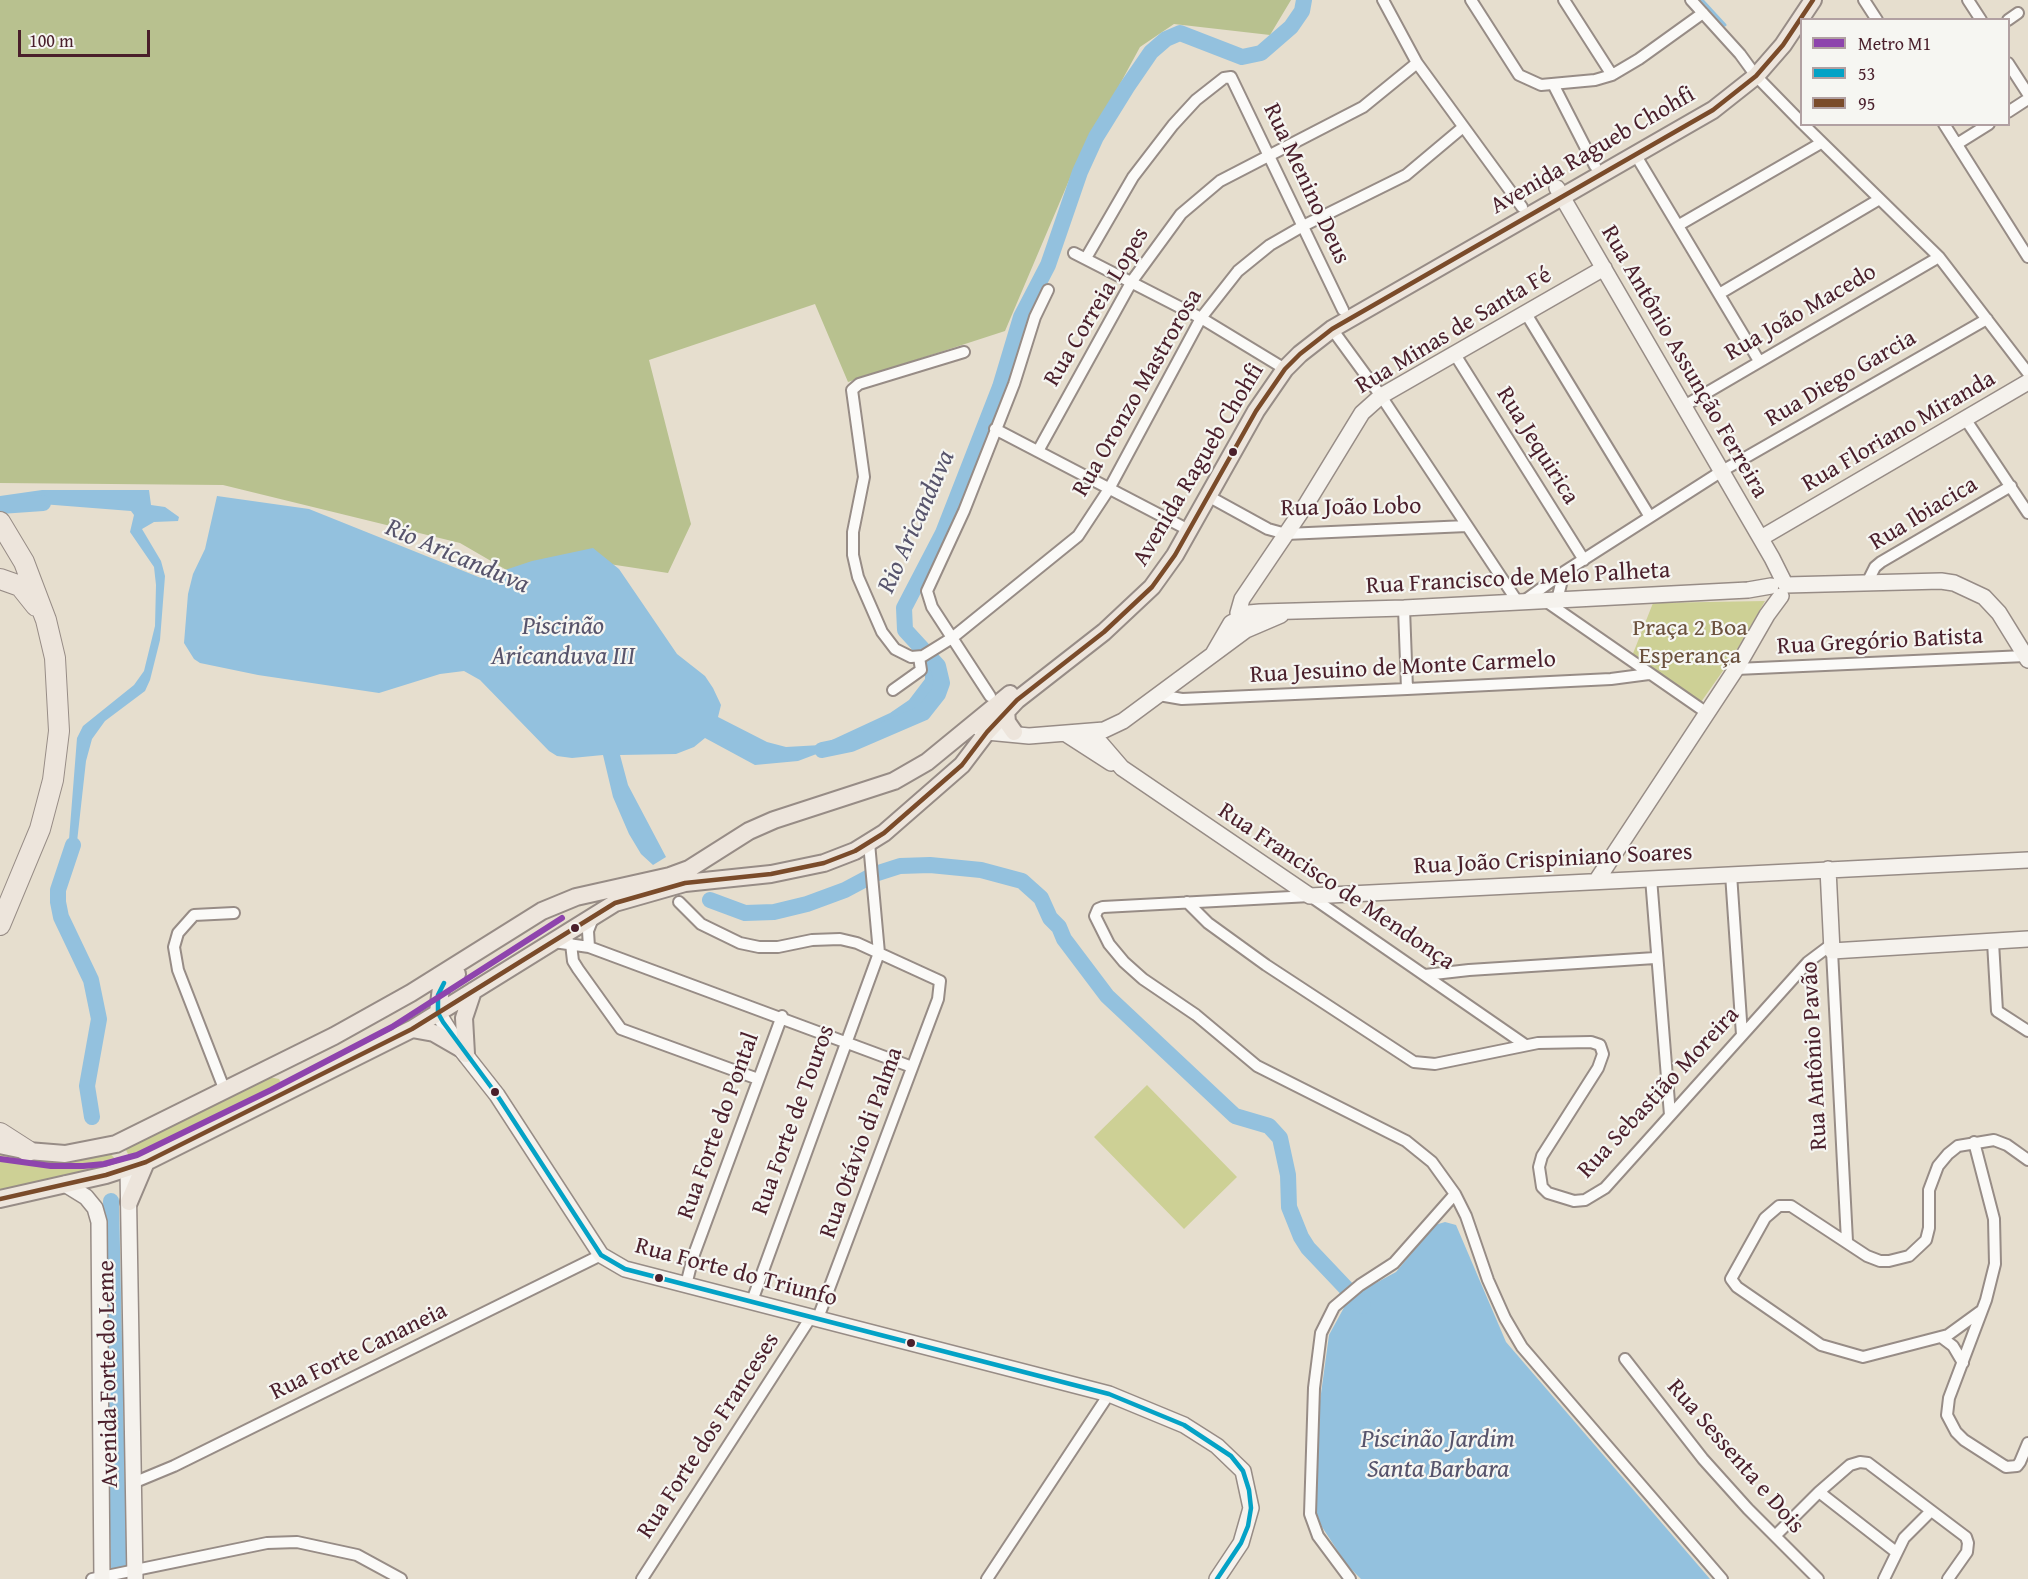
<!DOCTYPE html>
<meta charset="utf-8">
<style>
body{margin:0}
#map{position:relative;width:2028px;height:1579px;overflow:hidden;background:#e6dece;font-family:"Gentium Book Plus",serif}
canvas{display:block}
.legend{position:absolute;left:1800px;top:18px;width:210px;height:108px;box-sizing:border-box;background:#f6f6f2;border:2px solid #b1a0a2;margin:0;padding:8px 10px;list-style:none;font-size:18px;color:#4a1f2b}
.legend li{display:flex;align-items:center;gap:12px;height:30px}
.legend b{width:30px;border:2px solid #b1a0a2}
.scale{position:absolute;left:18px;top:30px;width:132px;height:27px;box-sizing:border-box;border:3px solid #4a1f2b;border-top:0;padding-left:8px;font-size:18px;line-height:21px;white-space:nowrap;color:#4a1f2b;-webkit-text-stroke:4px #f6f6f2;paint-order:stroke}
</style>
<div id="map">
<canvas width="2028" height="1579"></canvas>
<ul class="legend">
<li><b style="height:8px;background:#8e44ad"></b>Metro M1</li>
<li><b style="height:8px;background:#04a2c6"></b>53</li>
<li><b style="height:8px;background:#7a4b2a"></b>95</li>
</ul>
<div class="scale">100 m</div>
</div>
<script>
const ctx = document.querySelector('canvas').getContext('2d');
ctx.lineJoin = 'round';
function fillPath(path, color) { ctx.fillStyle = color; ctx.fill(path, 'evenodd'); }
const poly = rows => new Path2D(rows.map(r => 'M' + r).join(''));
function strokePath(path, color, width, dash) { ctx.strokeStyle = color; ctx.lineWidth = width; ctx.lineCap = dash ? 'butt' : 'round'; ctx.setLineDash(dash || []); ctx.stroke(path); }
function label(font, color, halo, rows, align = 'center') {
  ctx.font = font + ' "Gentium Book Plus",serif'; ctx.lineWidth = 4.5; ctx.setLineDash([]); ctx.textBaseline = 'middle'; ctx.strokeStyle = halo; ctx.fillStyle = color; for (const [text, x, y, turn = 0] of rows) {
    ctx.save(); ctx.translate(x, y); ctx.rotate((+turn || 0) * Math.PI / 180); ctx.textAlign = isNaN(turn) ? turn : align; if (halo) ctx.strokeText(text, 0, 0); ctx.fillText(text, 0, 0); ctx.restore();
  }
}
const green = poly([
 [1765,601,1732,658,1701,702,1632,656,1653,603],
 [269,1077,279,1079,283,1087,131,1160,124,1146],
 [1147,1085,1237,1177,1184,1229,1094,1137],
 [0,1148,109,1152,116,1160,116,1165,0,1191]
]);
const forest = poly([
 [0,0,1291,0,1270,35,1174,24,1140,47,1073,171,1005,331,848,382,815,304,649,360,691,524,668,573,609,564,560,601,460,543,223,485,0,483]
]);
const water = poly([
 [42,490,149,490,151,505,165,507,179,517,178,521,154,522,142,529,161,561,165,576,160,640,150,680,145,691,105,721,92,739,86,761,77,842,67,865,77,738,83,726,134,685,144,671,155,626,156,585,154,567,130,532,134,515,131,511,16,502,0,507,0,496],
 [217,496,309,509,481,578,532,561,593,548,619,569,677,654,705,676,713,688,721,705,718,717,767,742,786,747,821,745,890,713,909,700,925,679,925,659,913,643,921,638,936,652,942,670,928,701,917,711,896,724,798,761,755,765,705,738,694,747,676,754,620,755,628,785,666,857,653,865,641,854,629,834,613,797,603,755,572,758,557,756,549,751,480,680,464,671,440,674,379,693,258,675,200,663,194,659,184,643,188,594,193,574,205,549],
 [1445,1222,1456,1225,1506,1342,1710,1579,1361,1579,1347,1565,1322,1527,1315,1510,1317,1423,1329,1335,1347,1302,1363,1290,1396,1272,1435,1225]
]);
const stream = poly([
 [1702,0,1725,25]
]);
const river = poly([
 [0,506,43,503],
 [822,750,851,744,923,713,938,694,942,683,938,666,905,630,904,608,943,533,1000,387,1021,317,1048,265,1080,172,1096,137,1127,87,1151,52,1166,39,1180,33,1242,57,1261,53,1291,27,1302,11,1304,0],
 [73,845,58,890,58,902,61,917,91,980,99,1019,87,1086,92,1117],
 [710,900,745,913,774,912,807,904,845,890,875,874,900,866,930,865,981,870,1022,881,1041,898,1050,918,1059,927,1064,939,1107,996,1235,1116,1269,1126,1280,1138,1288,1175,1289,1207,1301,1237,1308,1248,1363,1306],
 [111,1201,119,1579]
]);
const street = poly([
 [1383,0,1417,63,1522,207],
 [1471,0,1519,75,1541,85,1595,80,1612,75,1639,59,1703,13],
 [1564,0,1612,75],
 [1691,0,1740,54,1756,76,1802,123],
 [1864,0,1877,20],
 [1968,0,1981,20],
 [2008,20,2018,13],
 [2008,63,2028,94],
 [1553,84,1595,166],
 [2008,112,2028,99],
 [1803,124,1939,257,2028,373],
 [1944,124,2028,257],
 [1957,144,1989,124],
 [1635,154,1759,361],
 [1679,225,1821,143],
 [1074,253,1201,318,1285,369],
 [1086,258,1133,177,1173,125,1196,100,1224,78,1231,77,1343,310],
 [1719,294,1878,200],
 [1525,312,1650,517],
 [1332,329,1381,396,1517,601],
 [964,352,859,384,852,390,864,477,853,532,853,555,858,577,882,632,895,649,911,657,923,656,952,638,1078,536,1109,489,1201,318,1238,271,1270,245,1303,226,1406,175,1462,128],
 [1454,353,1584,560],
 [1684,406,1939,257],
 [1966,420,2028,513],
 [995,429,1181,526],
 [1038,451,1132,281,1181,214,1220,181,1363,107,1417,63],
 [1208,496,1268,529,1286,534,1467,526],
 [1867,583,1875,567,1881,562,2011,486],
 [1544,600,1707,713],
 [1557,600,1564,572],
 [1524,601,1564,572,1722,471,1987,319],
 [1404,608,1407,689],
 [1736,669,2025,656],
 [893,690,921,670,919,657],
 [1159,695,1182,699,1407,689,1611,679,1649,674],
 [990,696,932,607,927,591,964,511,1014,384,1035,317,1048,290],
 [1731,874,1742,1035],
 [1651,878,1670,1115],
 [679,902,701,924,740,943,759,947,778,947,812,940,840,939,857,943,940,981,938,999,818,1318],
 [1187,902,1208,923,1266,965,1414,1062,1435,1064,1538,1043,1591,1042,1600,1045,1603,1054,1598,1068,1542,1156,1539,1167,1542,1187,1548,1193,1574,1201,1585,1200,1605,1188,1808,962,1832,944],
 [554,942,589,947,912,1067],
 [1993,942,1997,1011,2028,1031],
 [571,944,573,961,578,969,621,1029,758,1079],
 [589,947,588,931,593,918],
 [1832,951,1847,1241],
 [1425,975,1469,970,1655,958],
 [1524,1044,1310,896,1103,907,1098,909,1095,916,1109,944,1124,962,1143,979,1196,1015,1257,1066,1406,1141,1432,1162,1455,1194,1466,1216,1488,1280,1505,1318,1522,1347,1722,1579],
 [225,1091,178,970,174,947,178,933,194,915,234,913],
 [1974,1142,1994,1219,1995,1264,1986,1300,1949,1398,1947,1415,1956,1432,1964,1440,2006,1467,2017,1466,2020,1462,2028,1443],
 [686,1285,693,1257,782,1016],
 [752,1301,879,953,869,843],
 [1981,1311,1948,1335,1863,1357,1821,1345,1737,1287,1731,1279,1765,1218,1779,1206,1791,1206,1867,1256,1880,1261,1889,1261,1909,1256,1926,1240,1929,1228,1929,1190,1938,1166,1948,1154,1958,1146,1994,1140,2007,1145,2028,1160],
 [1941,1337,1953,1346,1963,1363],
 [1625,1359,1703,1459,1748,1509,1818,1579],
 [133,1483,174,1466,601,1255],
 [1819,1492,1850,1465,1860,1462,1868,1463,1966,1537,1968,1543,1967,1552,1948,1579],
 [1775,1536,1819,1492,1896,1552],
 [92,1579,267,1543,297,1542,357,1555,401,1579],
 [642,1579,811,1317],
 [987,1579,1109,1394],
 [1350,1579,1318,1536,1310,1514,1314,1388,1321,1333,1334,1307,1360,1285,1394,1263,1455,1194],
 [1884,1579,1904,1538,1931,1511]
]);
const secondary = poly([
 [1557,188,1772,558,1784,582],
 [1761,538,2028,382],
 [1786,585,1941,581,1954,583,1984,597,1999,613,2028,660],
 [1246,630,1238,613,1242,599,1307,503,1362,413,1381,396,1604,268],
 [1213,654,1231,623,1249,613,1260,612,1404,608,1748,590,1771,586],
 [979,728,987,732,1029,736,1104,730,1123,721,1246,630,1281,615],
 [1091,732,1122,768,1310,896,2028,860],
 [1066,734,1111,763],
 [1828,869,1832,951,2028,939],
 [1597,880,1736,669,1767,615,1781,596],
 [438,1013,460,1048,497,1095,601,1255,625,1269,1109,1394,1184,1425,1217,1446,1243,1471,1251,1508,1241,1543,1217,1579],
 [128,1169,135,1579],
 [65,1184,86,1197,95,1208,99,1222,102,1579]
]);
const primary = poly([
 [1006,711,1007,722,1014,732],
 [438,1013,441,987,457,974],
 [412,1029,434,1033,460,1048],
 [466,1054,464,1018,473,991],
 [0,1145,28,1151,65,1154,116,1144,334,1036,411,993,542,911,576,897,670,876,689,869,749,831,774,820,894,781,927,762,1010,694],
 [0,1199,106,1175,146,1162,412,1029,615,903,685,883,771,874,824,863,855,851,884,833,962,765,987,732,1017,700,1104,632,1152,587,1175,555,1256,411,1285,369,1300,354,1332,329,1713,110,1756,76,1783,45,1813,0],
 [129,1202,146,1162]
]);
const highway = poly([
 [0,522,24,562,46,620,55,658,59,731,53,780,40,829,0,925],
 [0,579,20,586,36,606],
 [0,1133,28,1151]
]);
const bus1 = poly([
 [444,983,438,995,438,1013,443,1022,497,1095,601,1255,625,1269,1109,1394,1184,1425,1231,1456,1243,1471,1249,1490,1251,1508,1248,1526,1241,1543,1217,1579]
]);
const bus2 = poly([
 [0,1199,106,1175,146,1162,412,1029,615,903,685,883,771,874,824,863,855,851,884,833,962,765,987,732,1017,700,1104,632,1152,587,1175,555,1256,411,1285,369,1300,354,1332,329,1713,110,1756,76,1783,45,1813,0]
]);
const metro1 = poly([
 [0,1159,51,1166,83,1166,104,1164,137,1155,271,1090,392,1027,562,918]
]);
const markers = [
 [1233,452,5,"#4a1f2b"],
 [575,928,5,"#4a1f2b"],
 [495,1092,5,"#4a1f2b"],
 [659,1278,5,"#4a1f2b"],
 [911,1343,5,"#4a1f2b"]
];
const streetNames = [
 ["Avenida Ragueb Chohfi",1593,151,-30],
 ["Rua Menino Deus",1306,184,65],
 ["Rua Correia Lopes",1097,307,-59],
 ["Rua João Macedo",1801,313,-30],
 ["Rua Minas de Santa Fé",1454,331,-31],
 ["Rua Antônio Assunção Ferreira",1684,362,60],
 ["Rua Diego Garcia",1841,379,-30],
 ["Rua Oronzo Mastrorosa",1138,393,-60],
 ["Rua Floriano Miranda",1899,432,-30],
 ["Rua Jequirica",1537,446,58],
 ["Avenida Ragueb Chohfi",1199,465,-59],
 ["Rua João Lobo",1351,508,-1],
 ["Rua Ibiacica",1924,514,-31],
 ["Rua Francisco de Melo Palheta",1518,579,-3],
 ["Rua Gregório Batista",1880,642,-3],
 ["Rua Jesuino de Monte Carmelo",1403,668,-3],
 ["Rua João Crispiniano Soares",1553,860,-3],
 ["Rua Francisco de Mendonça",1336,887,34],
 ["Rua Antônio Pavão",1815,1056,-93],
 ["Rua Sebastião Moreira",1659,1093,-47],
 ["Rua Forte de Touros",794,1120,-70],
 ["Rua Forte do Pontal",719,1126,-70],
 ["Rua Otávio di Palma",862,1143,-70],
 ["Rua Forte do Triunfo",736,1273,15],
 ["Rua Forte Cananeia",359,1352,-26],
 ["Avenida Forte do Leme",109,1374,-91],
 ["Rua Forte dos Franceses",709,1436,-57],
 ["Rua Sessenta e Dois",1735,1457,49]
];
const parkNames = [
 ["Praça 2 Boa",1690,629],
 ["Esperança",1690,657]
];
const waterNames = [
 ["Rio Aricanduva",917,522,-66],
 ["Rio Aricanduva",457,557,23],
 ["Piscinão",563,627],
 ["Aricanduva III",563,657],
 ["Piscinão Jardim",1438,1440],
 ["Santa Barbara",1438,1470]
];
fillPath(green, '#cdd095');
fillPath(forest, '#b8c18f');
fillPath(water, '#93c1de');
strokePath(stream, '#93c1de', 3);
strokePath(river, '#93c1de', 16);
strokePath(street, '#978c86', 14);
strokePath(secondary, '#978c86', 18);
strokePath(primary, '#978c86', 20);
strokePath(highway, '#978c86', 22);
strokePath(street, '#fbfaf8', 10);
strokePath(secondary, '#f5f2ed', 15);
strokePath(primary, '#ede5dc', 16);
strokePath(highway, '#ede5dc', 20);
strokePath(bus1, '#04a2c6', 4.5);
strokePath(bus2, '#7a4b2a', 4.5);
strokePath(metro1, '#8e44ad', 6);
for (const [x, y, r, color] of markers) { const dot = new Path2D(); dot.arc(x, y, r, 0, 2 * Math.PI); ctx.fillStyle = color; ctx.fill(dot); strokePath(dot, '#f6f6f2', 2); }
label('24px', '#4a1f2b', '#f6f6f2', streetNames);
label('24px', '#6b513d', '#f6f6f2', parkNames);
label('italic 26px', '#57546c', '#f6f6f2', waterNames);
</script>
